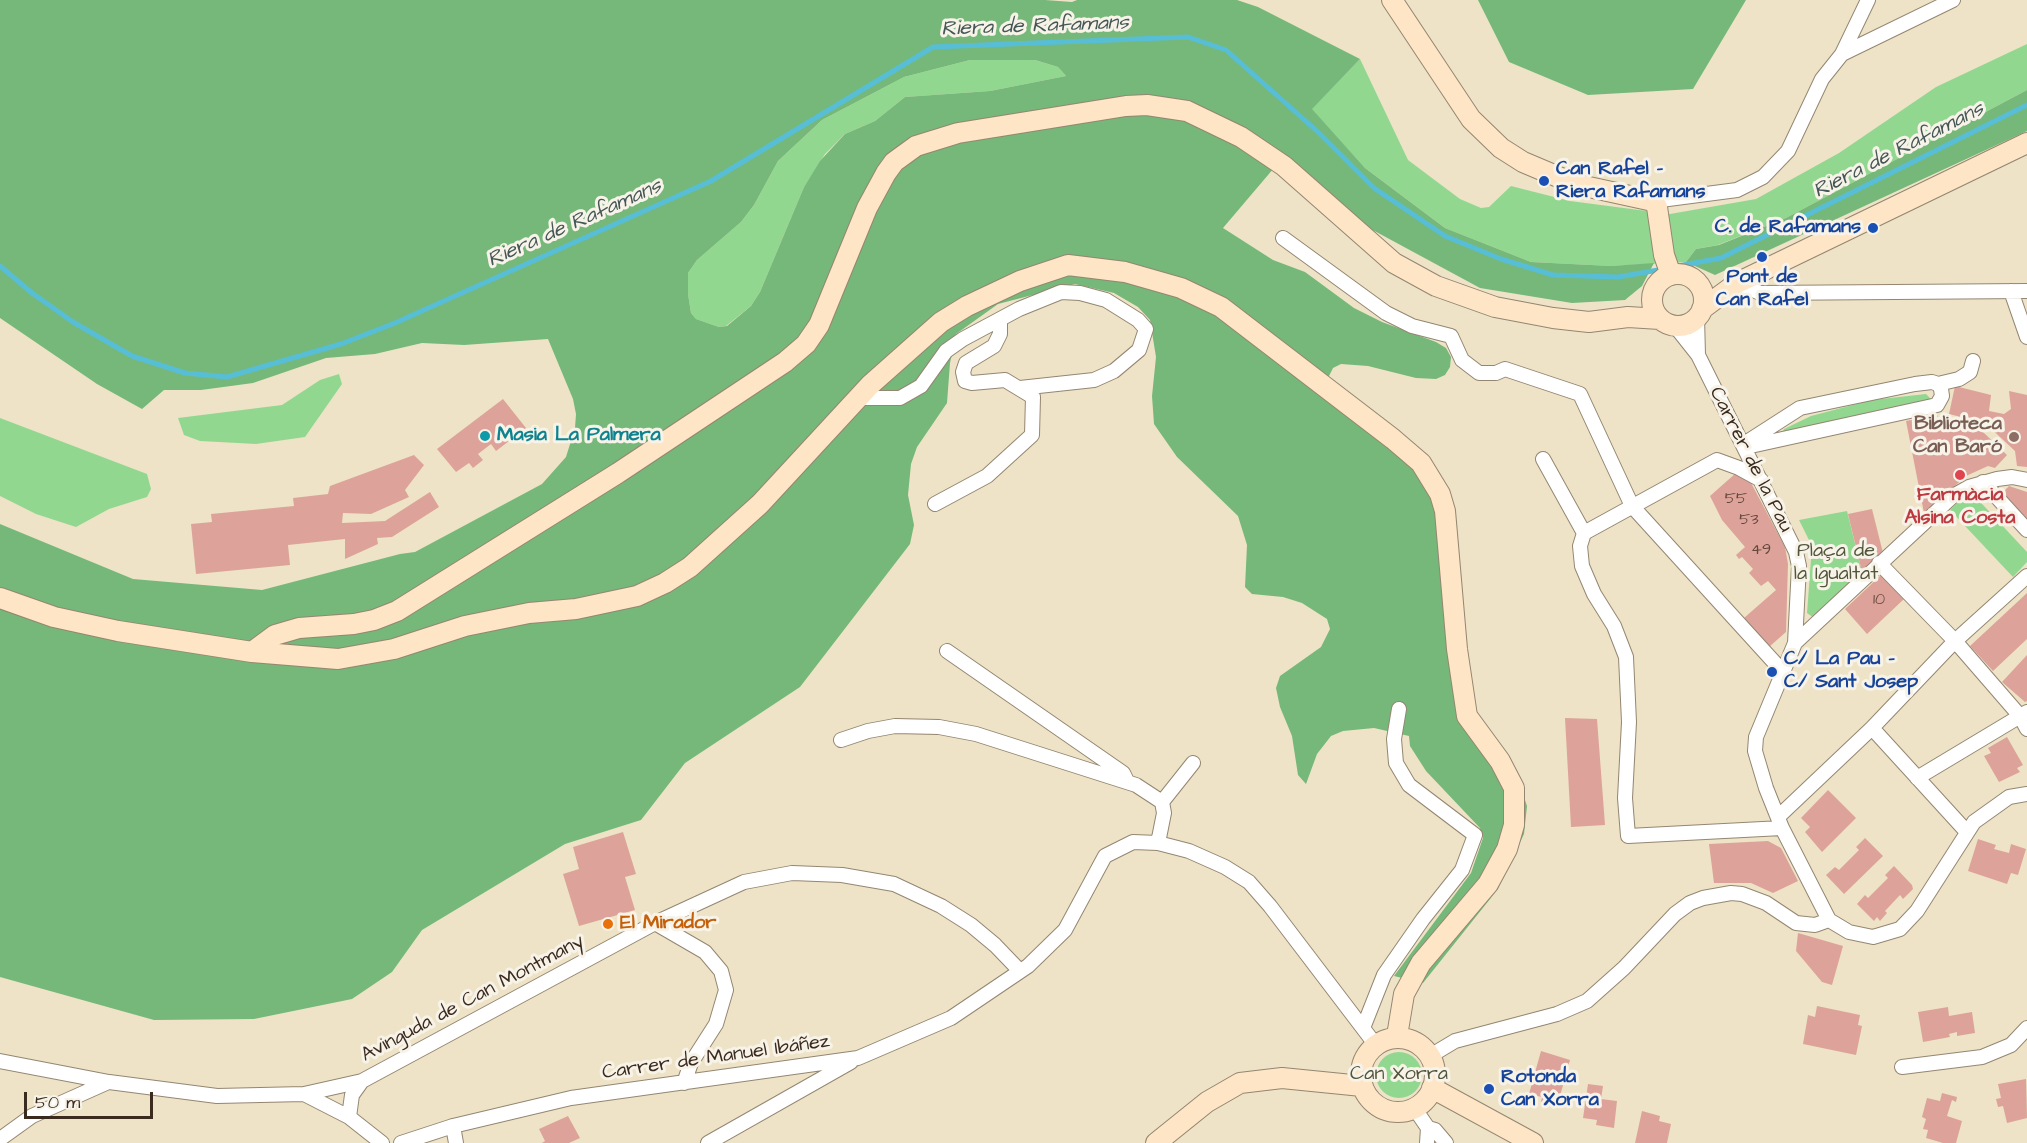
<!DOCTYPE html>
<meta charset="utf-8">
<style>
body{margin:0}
#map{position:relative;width:2027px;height:1143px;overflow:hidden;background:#eee3c6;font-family:"Architects Daughter",sans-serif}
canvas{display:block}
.scale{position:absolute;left:24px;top:1092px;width:129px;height:27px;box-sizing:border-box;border:3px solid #3b2a1e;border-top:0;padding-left:8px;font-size:18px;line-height:21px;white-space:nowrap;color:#3b2a1e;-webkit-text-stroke:4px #f7f3e8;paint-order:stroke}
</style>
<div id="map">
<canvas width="2027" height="1143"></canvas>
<div class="scale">50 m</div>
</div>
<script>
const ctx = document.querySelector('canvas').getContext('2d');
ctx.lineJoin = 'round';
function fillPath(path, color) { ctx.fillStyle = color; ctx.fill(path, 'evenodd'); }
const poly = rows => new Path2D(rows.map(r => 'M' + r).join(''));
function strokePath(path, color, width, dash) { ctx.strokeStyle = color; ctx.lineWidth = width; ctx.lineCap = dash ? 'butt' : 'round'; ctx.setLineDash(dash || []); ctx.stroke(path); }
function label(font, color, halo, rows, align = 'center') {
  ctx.font = font + ' "Architects Daughter",sans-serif'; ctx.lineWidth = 6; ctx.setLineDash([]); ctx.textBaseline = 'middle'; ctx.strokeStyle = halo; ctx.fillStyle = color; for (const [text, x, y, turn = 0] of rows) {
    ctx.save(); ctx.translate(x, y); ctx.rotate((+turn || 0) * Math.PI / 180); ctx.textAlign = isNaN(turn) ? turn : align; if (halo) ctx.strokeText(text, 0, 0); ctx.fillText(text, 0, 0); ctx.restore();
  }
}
const green = poly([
 [2027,44,2027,90,1786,218,1718,245,1696,249,1686,262,1611,266,1531,262,1445,228,1365,168,1311,109,1360,59,1408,160,1460,199,1481,208,1489,207,1511,186,1570,201,1670,214,1756,199,1839,153,1936,87],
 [970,60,1035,60,1058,67,1066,76,990,91,905,97,875,121,845,134,825,154,804,187,760,292,751,306,726,326,719,327,696,319,691,313,688,294,688,273,697,260,741,222,754,205,778,161,822,120,904,77],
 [339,374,342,384,305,437,256,444,200,441,184,435,178,418,282,405,320,380],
 [1926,394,1931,399,1926,403,1782,433,1784,429,1811,416,1872,400],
 [0,418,147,474,151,489,147,497,109,509,76,527,36,514,0,496],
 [1970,491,2027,552,2027,562,2013,577,1950,510],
 [1847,511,1862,572,1814,618,1807,613,1812,546,1799,520],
 '1376 1075a23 23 0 1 1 46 0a23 23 0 1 1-46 0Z'
]);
const forest = poly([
 [0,0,1045,0,1072,2,1077,0,1237,0,1258,7,1360,59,1312,109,1365,168,1445,228,1531,262,1611,266,1654,263,1642,286,1625,300,1572,303,1480,288,1369,228,1285,155,1223,228,1273,260,1305,272,1354,308,1382,322,1436,342,1446,348,1451,357,1450,367,1445,375,1436,379,1416,378,1368,366,1341,364,1333,368,1326,382,1448,494,1466,668,1477,712,1522,791,1527,806,1524,834,1498,889,1423,983,1394,976,1471,873,1483,838,1480,828,1426,771,1410,746,1409,736,1374,728,1343,731,1331,736,1317,754,1306,784,1298,775,1292,736,1280,707,1276,688,1280,676,1321,647,1330,629,1327,619,1302,603,1283,597,1252,594,1245,587,1247,545,1238,516,1177,457,1154,424,1152,396,1156,357,1150,320,1138,307,1114,293,1075,284,998,304,956,334,950,363,947,403,917,447,911,464,908,495,914,525,910,544,800,687,685,763,641,820,565,844,422,930,392,972,352,999,254,1019,154,1020,0,977,0,524,133,579,262,590,400,554,415,552,542,484,566,457,575,428,576,414,573,399,548,339,464,345,422,343,375,354,326,358,253,383,201,390,164,390,142,409,97,384,0,318],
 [970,60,1035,60,1058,67,1066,76,990,91,905,97,875,121,845,134,820,161,804,187,760,292,751,306,727,326,719,327,696,319,691,313,688,294,688,273,697,260,741,222,754,205,778,161,822,120,904,77],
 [1478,0,1746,0,1693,89,1588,95,1509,62],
 [2027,90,2027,131,1715,275,1686,262,1696,249,1719,245,1786,218]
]);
const stream = poly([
 [0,266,32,293,73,322,132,356,185,373,227,377,341,344,395,323,711,181,933,47,1188,37,1226,50,1318,132,1374,188,1445,236,1501,259,1553,275,1618,277,1664,269],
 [1673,267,1721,258,2027,105]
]);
const building = poly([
 [1955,386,1991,395,1989,411,2004,414,2011,409,2009,391,2027,395,2027,467,2017,466,2015,451,1985,423,1949,414],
 [503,399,526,428,496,451,491,444,478,454,483,460,473,468,469,463,456,472,437,449],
 [1937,415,1939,422,1983,432,2007,455,1995,468,1988,466,1966,476,1924,513,1906,421],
 [414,455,424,465,405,490,409,497,371,514,343,513,342,523,385,521,430,492,439,507,392,537,377,538,378,544,345,559,345,539,288,545,290,565,196,574,191,524,212,522,211,514,294,506,293,498,328,494,330,486],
 [1736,473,1749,479,1785,547,1788,564,1786,632,1769,647,1744,618,1776,590,1768,581,1761,586,1749,573,1753,569,1742,557,1739,559,1736,555,1745,547,1722,520,1710,496],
 [2009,486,2027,492,2027,519,2002,493],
 [1872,509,1883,553,1862,572,1848,514],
 [1881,575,1904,599,1867,634,1845,609],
 [2027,593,2027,639,1993,671,1970,646],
 [2027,655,2027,701,2025,702,2002,682],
 [1565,718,1597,719,1605,825,1571,827],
 [2007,737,2023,765,2017,768,2020,772,1999,782,1984,756,1991,753,1988,748],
 [1828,790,1856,818,1822,852,1805,832,1810,827,1801,818],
 [623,832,636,874,625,877,635,910,579,926,563,874,579,869,573,847],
 [1865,838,1883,856,1844,894,1826,875,1835,867,1839,870,1859,850,1856,847],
 [1978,839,1996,845,1994,849,2009,853,2011,844,2026,849,2018,875,2011,873,2007,884,1968,871],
 [1768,841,1781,848,1798,881,1773,893,1751,883,1714,883,1709,844],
 [1894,866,1912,885,1913,889,1903,899,1900,895,1885,911,1887,913,1880,921,1877,917,1874,921,1857,904,1865,895,1868,898,1888,878,1885,875],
 [1798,933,1843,946,1832,985,1822,982,1796,951],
 [1817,1006,1860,1015,1858,1025,1862,1026,1856,1055,1803,1044,1808,1015,1815,1017],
 [1948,1007,1949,1016,1972,1012,1975,1033,1957,1036,1957,1032,1949,1034,1950,1037,1923,1042,1918,1012],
 [1541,1051,1570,1060,1557,1107,1541,1102,1542,1097,1529,1094],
 [2026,1079,2027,1118,2007,1123,2003,1106,1998,1107,1996,1099,2001,1098,1998,1084],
 [1588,1084,1603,1086,1601,1099,1617,1101,1614,1128,1596,1125,1597,1120,1583,1118],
 [1942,1093,1957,1097,1956,1102,1952,1100,1947,1116,1962,1121,1956,1143,1943,1143,1926,1138,1928,1130,1923,1129,1926,1119,1922,1117,1927,1098,1940,1101],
 [1642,1111,1660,1116,1659,1121,1671,1124,1667,1143,1635,1143],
 [568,1116,580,1138,569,1143,542,1143,545,1141,539,1129]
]);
const street = poly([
 [1842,54,1953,0],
 [1653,201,1737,190,1763,177,1788,151,1822,79,1842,54,1868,0],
 [1283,238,1386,313,1412,326,1451,336,1462,360,1479,373,1496,373,1505,369,1580,394,1632,506,1784,673],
 [1737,283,1760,293,2027,291],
 [2011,291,2027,337],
 [1697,317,1698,355],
 [1675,326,1698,355,1796,552,1799,566,1795,643,1756,737,1755,751,1766,788,1782,828,1829,920,1849,932,1873,937,1900,929,1917,911,1974,822,2009,797,2027,794],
 [1938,384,1959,379,1970,372,1973,361],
 [857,398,900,398,921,386,946,351,963,339,1019,309,1061,292,1080,293,1106,300,1138,320,1146,329,1139,350,1114,371,1094,380,1020,388],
 [1744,444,1800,408,1915,384,1932,382,1938,384,1941,389,1942,396,1937,405,1746,447],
 [1543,459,1584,533,1580,546,1582,566,1594,594,1614,626,1626,657,1629,722,1625,798,1628,836,1782,828],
 [1983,482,2027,530],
 [935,504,987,476,1032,435,1033,397,1005,380,972,383,965,381,963,372,966,363,994,346,1000,334,1000,320],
 [1584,533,1717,460,1739,468,1761,480],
 [1879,563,1955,641,2020,716,2027,729],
 [1795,643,1953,496,1969,487,1997,479,2012,477,2027,480],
 [947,651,1123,773,1127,781],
 [1872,728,1966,831],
 [841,740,868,731,895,726,939,727,976,734,1136,785,1162,802,1164,813,1158,843],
 [1917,778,2027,712],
 [1162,802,1193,763],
 [1778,817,1872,728,1955,641,2027,576],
 [655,923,705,952,721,971,726,990,716,1024,691,1063,684,1083],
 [1363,1028,1384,975,1423,919,1462,870,1475,835,1409,785,1396,763,1394,739,1399,709],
 [1430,1056,1455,1041,1557,1014,1587,1001,1624,968,1675,914,1690,903,1703,898,1731,893,1742,894,1766,903,1796,923,1815,925,1829,920],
 [0,1061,109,1082,217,1096,304,1094,362,1081,655,923,744,882,792,873,842,875,894,884,941,906,971,925,995,945,1020,971],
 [1902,1067,1982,1057,2011,1045,2027,1028],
 [304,1094,349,1117,382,1143],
 [1415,1109,1428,1128,1427,1143],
 [349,1117,352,1095,362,1081],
 [453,1126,456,1143],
 [1428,1128,1435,1130,1446,1143],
 [0,1139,32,1116,106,1083],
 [401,1143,453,1126,571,1098,858,1058,951,1018,1028,966,1065,930,1105,856,1133,842,1158,843,1189,851,1225,867,1249,882,1270,906,1375,1044],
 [708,1143,851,1062]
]);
const secondary = poly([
 [1392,0,1471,119,1501,148,1523,162,1575,184,1653,201,1657,207,1664,255,1671,275],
 '1652 300a26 26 0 1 1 52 0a26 26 0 1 1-52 0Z',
 [1702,309,1737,283,2027,143],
 [0,598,54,617,118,631,252,652,338,659,394,649,465,626,529,613,576,609,637,596,665,583,690,567,760,504,870,385,941,322,967,306,1020,281,1068,265,1125,272,1181,288,1221,307,1393,439,1421,463,1440,494,1445,511,1457,649,1467,716,1500,761,1514,788,1514,825,1507,849,1488,884,1421,963,1404,994,1397,1036],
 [252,652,275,635,299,628,354,624,374,620,397,611,618,473,785,362,806,344,819,325,867,208,886,173,894,162,916,146,958,133,1126,106,1147,105,1187,111,1241,137,1284,166,1394,263,1436,286,1495,307,1553,318,1589,322,1628,317,1660,319],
 '1361 1075a37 37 0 1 1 74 0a37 37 0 1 1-74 0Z',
 [1432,1088,1533,1143],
 [1156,1143,1207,1102,1240,1083,1282,1078,1362,1086]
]);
const markers = [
 [1544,181,6,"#1a4fb4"],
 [1873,228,6,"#1a4fb4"],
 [1762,257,6,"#1a4fb4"],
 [485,436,6,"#0f9aa8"],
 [2014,437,6,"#8d6e63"],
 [1960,475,6,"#e0444e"],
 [1772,672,6,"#1a4fb4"],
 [608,924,6,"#e8710a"],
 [1489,1089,6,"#1a4fb4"]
];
const numberNames = [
 ["55",1736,500],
 ["53",1749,521],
 ["49",1761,551],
 ["10",1879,601]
];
const transitNames = [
 ["Can Rafel -",1556,170],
 ["Riera Rafamans",1556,193],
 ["C. de Rafamans",1861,228,"right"],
 ["Pont de",1762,278,"center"],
 ["Can Rafel",1762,301,"center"],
 ["C/ La Pau -",1784,660],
 ["C/ Sant Josep",1784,683],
 ["Rotonda",1501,1078],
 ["Can Xorra",1501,1101]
];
const educationNames = [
 ["Biblioteca",2002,425],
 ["Can Baró",2002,448]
];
const cultureNames = [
 ["Masia La Palmera",497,436]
];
const streetNames = [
 ["Carrer de la Pau",1750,460,63],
 ["Avinguda de Can Montmany",473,999,-28],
 ["Carrer de Manuel Ibáñez",716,1058,-8]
];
const healthNames = [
 ["Farmàcia",1960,496],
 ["Alsina Costa",1960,519]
];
const parkNames = [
 ["Plaça de",1836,552],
 ["la Igualtat",1836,575],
 ["Can Xorra",1399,1075]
];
const foodNames = [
 ["El Mirador",620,924]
];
const waterNames = [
 ["Riera de Rafamans",1035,27,-2],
 ["Riera de Rafamans",1899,151,-27],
 ["Riera de Rafamans",575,224,-24]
];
fillPath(green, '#92d790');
fillPath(forest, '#75b87a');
strokePath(stream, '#58bed6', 5);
fillPath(building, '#dda39a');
strokePath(street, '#948672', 16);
strokePath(secondary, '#948672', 22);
strokePath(street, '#fff', 14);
strokePath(secondary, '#fde5c5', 20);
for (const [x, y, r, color] of markers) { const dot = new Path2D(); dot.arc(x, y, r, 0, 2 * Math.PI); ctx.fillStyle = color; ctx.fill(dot); strokePath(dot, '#f7f3e8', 2); }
label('16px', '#64483d', null, numberNames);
label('bold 20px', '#164399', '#f7f3e8', transitNames, 'left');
label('bold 20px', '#785e54', '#f7f3e8', educationNames, 'right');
label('bold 20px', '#0d838f', '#f7f3e8', cultureNames, 'left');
label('20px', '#3b2a1e', '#f7f3e8', streetNames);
label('bold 20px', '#be3a42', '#f7f3e8', healthNames);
label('20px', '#51553a', '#f7f3e8', parkNames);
label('bold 20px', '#c56008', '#f7f3e8', foodNames, 'left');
label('italic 21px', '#445655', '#f7f3e8', waterNames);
</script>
